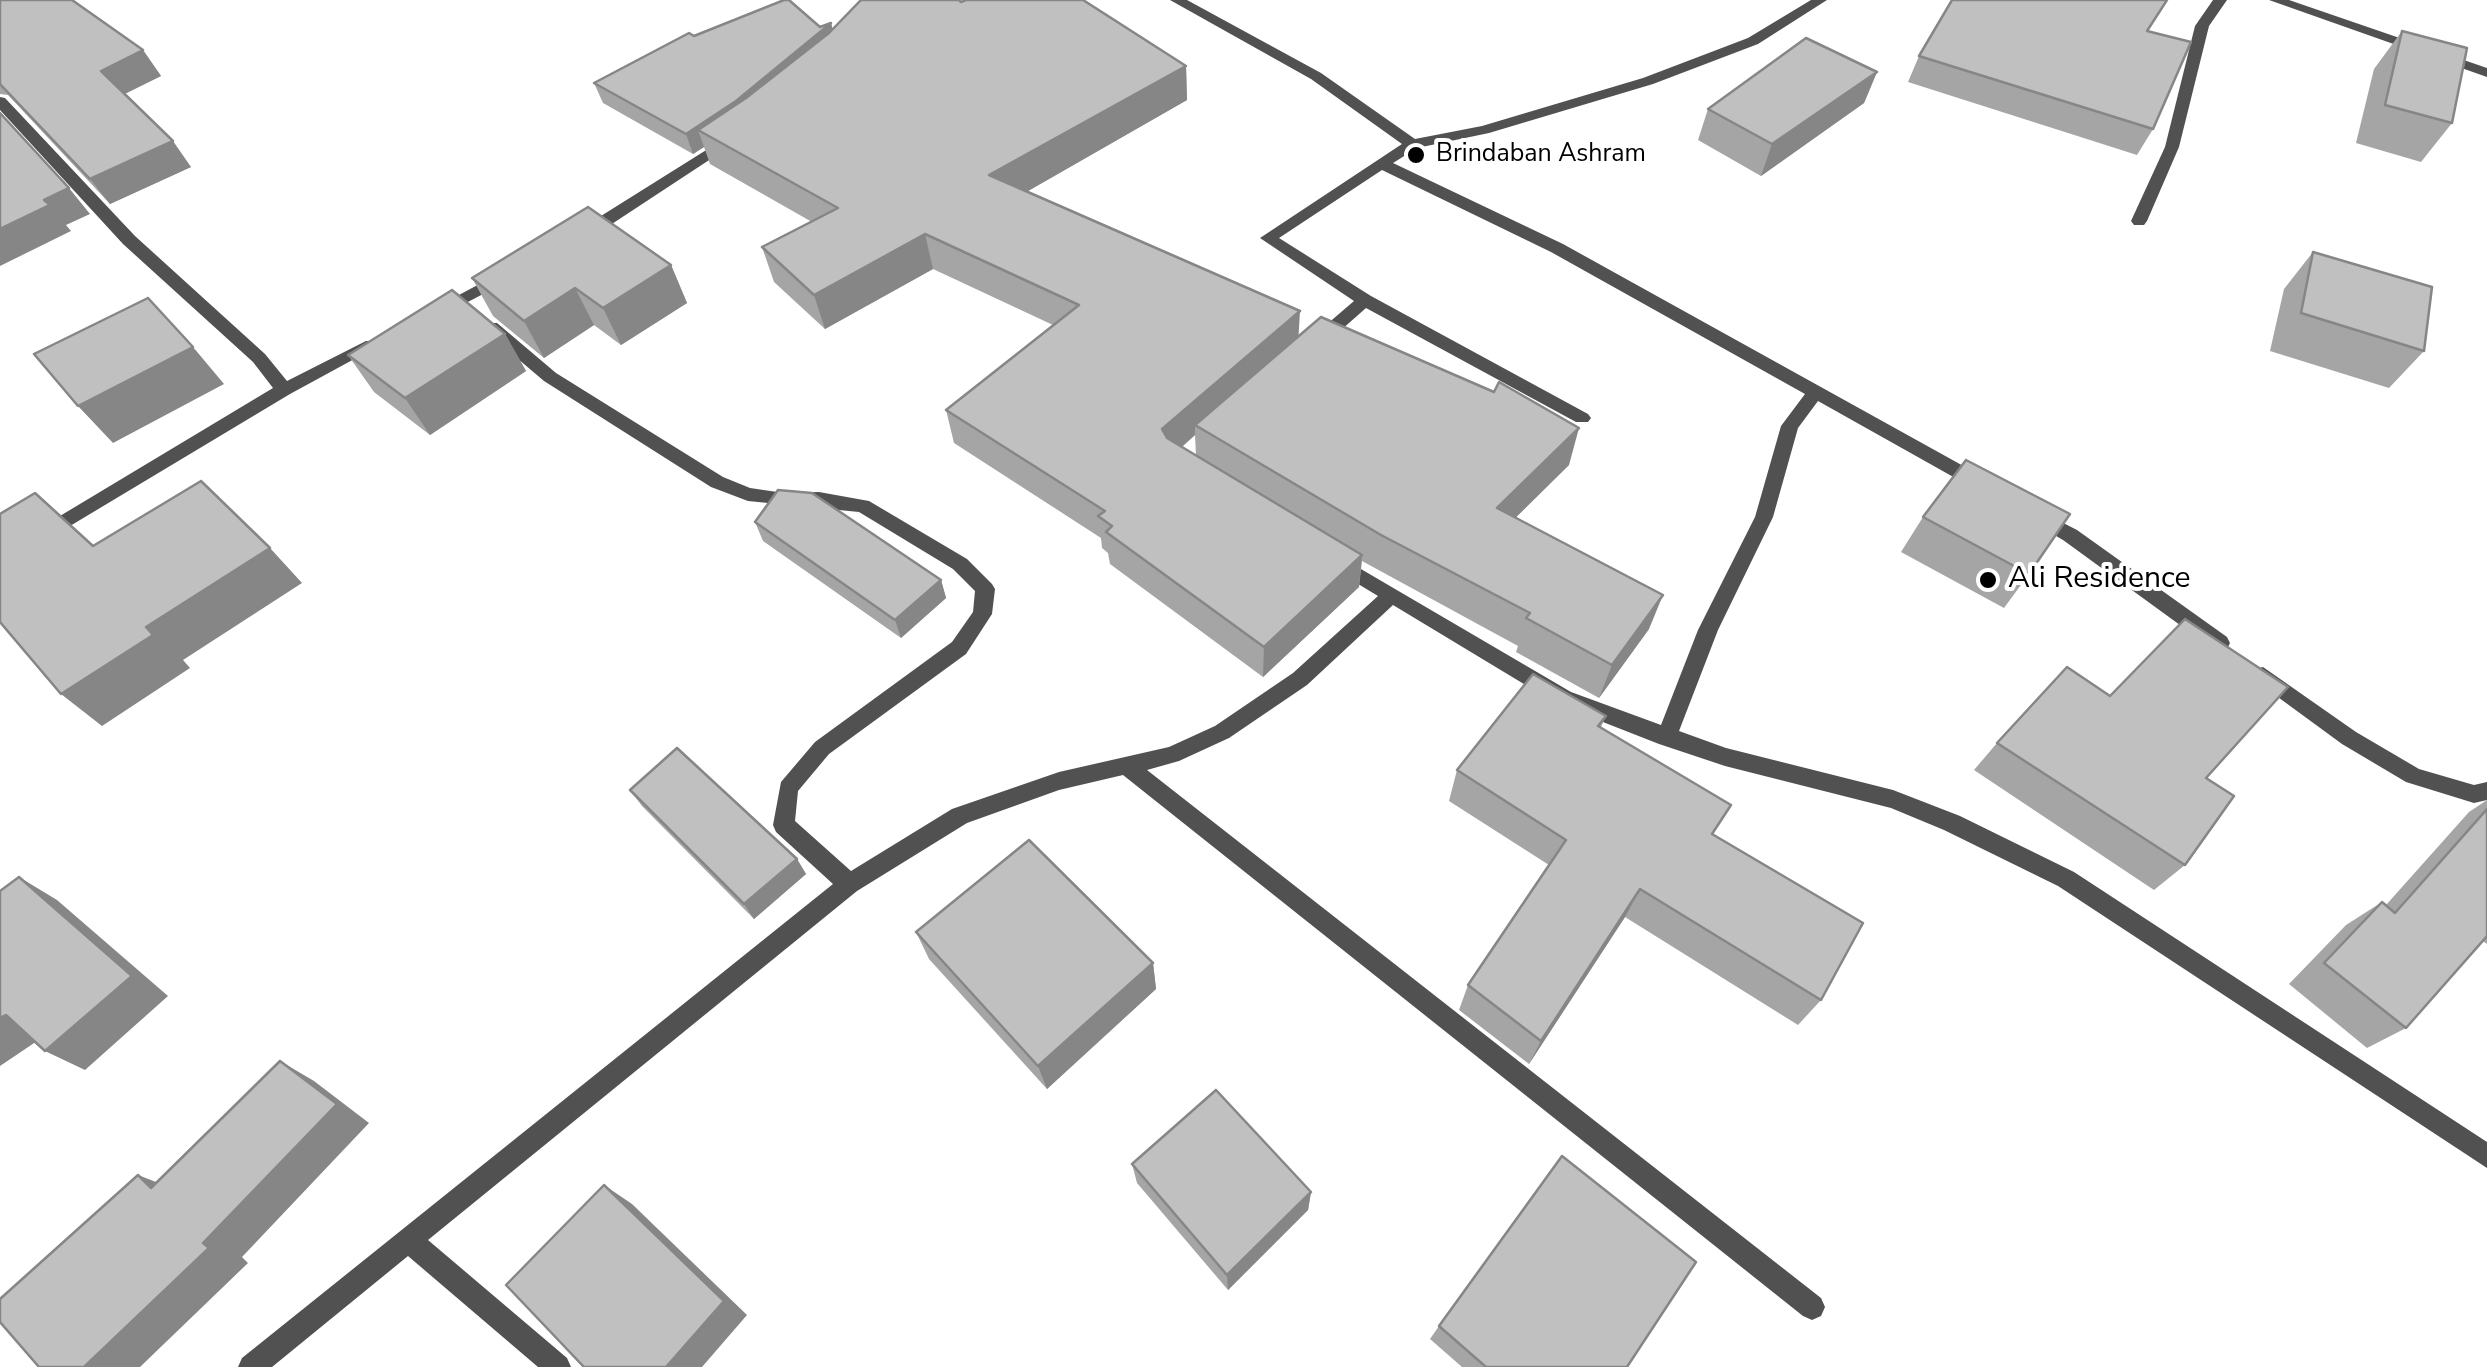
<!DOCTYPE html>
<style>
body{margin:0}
canvas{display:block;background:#fff}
</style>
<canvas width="2487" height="1367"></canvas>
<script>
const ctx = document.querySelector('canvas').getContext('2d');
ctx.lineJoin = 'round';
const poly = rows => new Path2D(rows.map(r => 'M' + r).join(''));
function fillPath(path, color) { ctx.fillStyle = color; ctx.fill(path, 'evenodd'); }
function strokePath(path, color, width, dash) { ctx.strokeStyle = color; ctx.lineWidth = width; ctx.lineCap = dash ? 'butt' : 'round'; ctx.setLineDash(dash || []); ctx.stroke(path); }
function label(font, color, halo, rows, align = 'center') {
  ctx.font = font + ' "Nunito Sans",sans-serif'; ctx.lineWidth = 8; ctx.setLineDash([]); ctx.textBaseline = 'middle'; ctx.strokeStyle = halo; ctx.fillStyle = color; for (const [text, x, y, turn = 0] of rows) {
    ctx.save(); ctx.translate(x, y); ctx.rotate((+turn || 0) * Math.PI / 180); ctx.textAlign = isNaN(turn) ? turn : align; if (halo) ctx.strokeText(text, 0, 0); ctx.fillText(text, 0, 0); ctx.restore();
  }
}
const minor = poly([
 [1170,0,1187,0,1321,73,1415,139,1482,126,1643,78,1748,38,1811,0,1827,0,1758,44,1653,84,1489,133,1417,148,1393,163,1563,244,1985,478,1988,483,1979,490,1973,488,1818,401,1798,428,1773,517,1718,630,1679,731,1726,748,1893,790,1960,816,2074,872,2487,1142,2487,1168,2058,886,1944,830,1891,808,1725,766,1659,744,1557,704,1393,605,1307,685,1229,738,1179,761,1147,770,1821,1298,1825,1307,1821,1316,1812,1320,1803,1316,1123,775,1059,790,967,823,857,891,428,1240,567,1358,571,1367,538,1367,408,1256,272,1367,238,1367,242,1358,833,884,776,832,773,825,781,782,815,742,952,642,973,612,975,591,953,569,859,512,748,501,711,487,544,381,485,331,485,323,497,323,556,373,723,477,750,488,784,493,819,492,869,501,967,559,992,584,995,589,992,614,966,654,829,754,798,791,795,821,851,871,952,809,1059,772,1169,747,1215,726,1293,673,1378,596,1330,567,1328,562,1337,555,1571,692,1661,725,1698,630,1755,517,1781,426,1805,394,1551,252,1382,170,1279,238,1371,296,1588,414,1591,418,1588,422,1576,422,1366,308,1324,345,1312,345,1312,337,1354,301,1260,238,1402,144,1311,79,1170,0],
 [2213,0,2227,0,2209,26,2179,147,2147,221,2144,225,2134,225,2131,221,2165,147,2195,26,2213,0],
 [2269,0,2289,0,2487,68,2487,77,2269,0],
 [0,97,5,98,135,236,265,354,287,381,366,341,378,341,380,345,290,394,0,568,0,552,273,388,253,362,123,244,0,110,0,97],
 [727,137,732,139,732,145,589,239,577,239,577,231,727,137],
 [500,273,506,274,506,282,443,315,437,317,429,311,500,273],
 [2038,510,2077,530,2227,637,2230,643,2227,649,2213,649,2063,540,2032,522,2029,517,2032,512,2038,510],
 [2263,667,2356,732,2419,769,2474,785,2487,782,2487,800,2474,803,2406,782,2342,744,2256,681,2253,675,2256,669,2263,667]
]);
const wall = poly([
 [0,0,143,50,161,76,125,94,191,167,110,204,8,95,0,94],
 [961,2,1186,66,1187,100,1026,192,1298,336,1569,465,1515,518,1649,629,1599,698,1516,652,1518,646,1362,561,1359,587,1263,677,1110,564,1108,553,1102,548,1101,538,954,443,946,410,1053,325,933,269,825,329,774,282,762,247,812,222,710,164,704,147,693,154,603,103,594,83,694,36,820,27,831,23,833,30],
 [1195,435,1196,456,1182,447],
 [2402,31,2452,123,2421,162,2356,143,2374,69],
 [2149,32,2153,129,2137,155,1908,82,1919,56],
 [1877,72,1864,103,1761,176,1698,140,1708,109],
 [2313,252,2424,351,2389,388,2270,351,2284,289],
 [671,265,687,303,621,345,594,325,544,358,493,316,472,278],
 [505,334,526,371,430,435,374,392,348,355],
 [1923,517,2029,574,2004,608,1901,552],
 [755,522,941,580,946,598,901,638,763,541],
 [1606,716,1601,727,1713,835,1821,1000,1798,1025,1625,917,1529,1064,1459,1010,1468,985,1549,865,1449,801,1457,770],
 [1997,743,2206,778,2185,865,2154,890,1974,770],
 [630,790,797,859,806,874,754,919,642,806],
 [2487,800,2487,944,2483,941,2406,1028,2367,1048,2289,984,2346,925,2382,902,2386,905,2469,812],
 [916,932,1153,963,1156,989,1047,1089,929,959],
 [1132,1164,1311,1192,1308,1210,1228,1290,1137,1183],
 [1439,1326,1627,1367,1462,1367,1430,1339]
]);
const shadedWall = poly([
 [831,23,836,43,698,130,704,147,693,154,686,134],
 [143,50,161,76,120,96,101,71],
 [1186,66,1187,100,995,210,989,175],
 [1877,72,1864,103,1761,176,1772,144],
 [173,141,191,167,110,204,90,179],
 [69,188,90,214,66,225,71,231,0,266,0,229,44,200],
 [925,234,933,269,825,329,814,295],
 [671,265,687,303,621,345,603,308],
 [575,288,594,325,544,358,524,321],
 [1300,311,1298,345,1195,425,1195,435,1164,462,1162,429],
 [505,334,526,371,430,435,405,398],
 [193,347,224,384,113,443,78,406],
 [1579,428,1569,465,1489,544,1497,508],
 [270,548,302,583,183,660,190,668,102,726,61,694,146,627],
 [1362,555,1359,587,1263,677,1264,647],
 [941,580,946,598,901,638,895,620],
 [1663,595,1649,629,1599,698,1612,665],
 [797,859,806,874,754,919,744,904],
 [19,877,57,900,168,996,85,1070,45,1051],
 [1640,889,1625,917,1529,1064,1541,1041],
 [1153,963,1156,989,1047,1089,1038,1066],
 [6,1015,46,1035,0,1066,0,1018],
 [280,1061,314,1081,369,1123,242,1257,248,1263,140,1367,84,1367,203,1243],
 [138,1175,179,1191,151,1188],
 [604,1185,632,1204,747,1315,702,1367,666,1367],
 [1311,1192,1308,1210,1228,1290,1227,1275]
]);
const building = poly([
 [0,0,72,0,143,50,101,71,173,141,90,179,0,84,0,0],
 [784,0,789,0,820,27,831,23,736,101,686,134,594,83,689,33,694,36,784,0],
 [861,0,959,0,961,2,966,0,1083,0,1186,66,989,175,1300,311,1162,429,1167,438,1362,555,1264,647,1106,532,1112,526,1098,516,1105,511,946,410,1079,305,925,234,814,295,762,247,838,208,698,130,746,98,829,33,861,0],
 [1952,0,2167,0,2147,31,2191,42,2153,129,1919,56,1952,0],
 [2402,31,2467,48,2452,123,2385,105,2402,31],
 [1806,38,1877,72,1772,144,1708,109,1806,38],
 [0,113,69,188,44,200,50,205,0,229,0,113],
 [588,207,671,265,603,308,575,288,524,321,472,278,588,207],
 [2313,252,2432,287,2424,351,2301,313,2313,252],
 [452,290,505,334,405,398,348,355,452,290],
 [148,298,193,347,78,406,34,354,148,298],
 [1321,317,1494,392,1499,382,1579,428,1497,508,1663,595,1612,665,1526,618,1530,613,1381,535,1195,425,1321,317],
 [1966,460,2070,514,2029,574,1923,517,1966,460],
 [201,481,270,548,146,627,153,635,61,694,0,622,0,514,35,493,93,546,201,481],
 [778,490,812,493,941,580,895,620,755,522,778,490],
 [2185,619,2288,687,2206,778,2234,796,2185,865,1997,743,2067,667,2110,696,2185,619],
 [1533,674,1606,716,1598,726,1731,805,1712,834,1863,923,1821,1000,1640,889,1541,1041,1468,985,1566,840,1457,770,1533,674],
 [677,748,797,859,744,904,630,790,677,748],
 [2487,809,2487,936,2406,1028,2324,963,2382,902,2395,913,2487,809],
 [1029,840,1153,963,1038,1066,916,932,1029,840],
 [19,877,132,976,45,1051,6,1015,0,1018,0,891,19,877],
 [280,1061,337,1104,203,1243,209,1248,84,1367,39,1367,0,1322,0,1299,138,1175,151,1188,280,1061],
 [1216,1090,1311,1192,1227,1275,1132,1164,1216,1090],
 [1562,1156,1696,1262,1627,1367,1486,1367,1439,1326,1562,1156],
 [604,1185,724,1301,666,1367,584,1367,506,1285,604,1185]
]);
const markers = [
 [1416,155,10,"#000"],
 [1988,580,10,"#000"]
];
const farPoinames = [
 ["Brindaban Ashram",1436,155]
];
const poiNames = [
 ["Ali Residence",2008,580]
];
fillPath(minor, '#515151');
fillPath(wall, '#a5a5a5');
fillPath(shadedWall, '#868686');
fillPath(building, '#c0c0c0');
strokePath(building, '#868686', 2.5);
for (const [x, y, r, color] of markers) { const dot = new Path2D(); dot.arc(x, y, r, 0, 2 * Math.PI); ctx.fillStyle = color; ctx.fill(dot); strokePath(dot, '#fff', 4); }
label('25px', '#000', '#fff', farPoinames, 'left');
label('30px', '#000', '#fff', poiNames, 'left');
</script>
